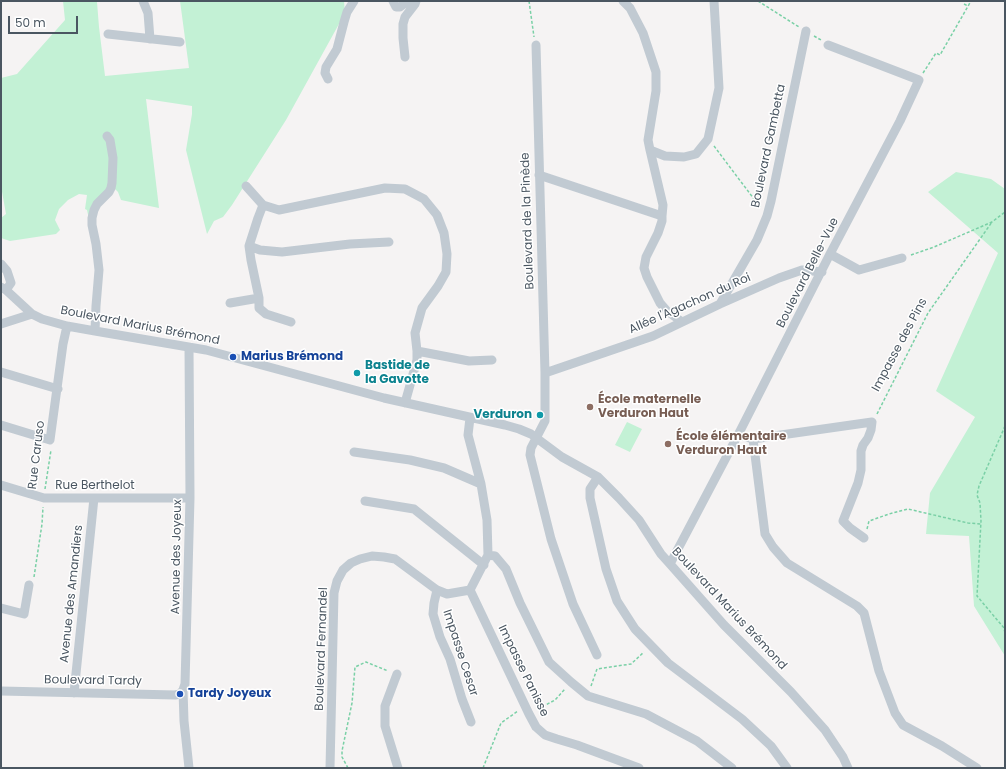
<!DOCTYPE html>
<meta charset="utf-8">
<style>
body{margin:0}
#map{position:relative;width:1006px;height:769px;overflow:hidden;background:#f5f3f3;font-family:Poppins,sans-serif}
canvas{display:block}
.frame{position:absolute;inset:0;border:2px solid #4a5661;pointer-events:none}
.scale{position:absolute;left:8px;top:16px;width:70px;height:18px;box-sizing:border-box;border:2px solid #4a5661;border-top:0;padding-left:5px;font-size:12px;line-height:14px;white-space:nowrap;color:#4a5661;-webkit-text-stroke:3px #fff;paint-order:stroke}
</style>
<div id="map">
<canvas width="1006" height="769"></canvas>
<div class="frame"></div>
<div class="scale">50 m</div>
</div>
<script>
const ctx = document.querySelector('canvas').getContext('2d');
ctx.lineJoin = 'round';
function fillPath(path, color) { ctx.fillStyle = color; ctx.fill(path, 'evenodd'); }
const poly = rows => new Path2D(rows.map(r => 'M' + r).join(''));
function strokePath(path, color, width, dash) { ctx.strokeStyle = color; ctx.lineWidth = width; ctx.lineCap = dash ? 'butt' : 'round'; ctx.setLineDash(dash || []); ctx.stroke(path); }
function label(font, color, halo, rows, align = 'center') {
  ctx.font = font + ' Poppins,sans-serif'; ctx.lineWidth = 3; ctx.setLineDash([]); ctx.textBaseline = 'middle'; ctx.strokeStyle = halo; ctx.fillStyle = color; for (const [text, x, y, turn = 0] of rows) {
    ctx.save(); ctx.translate(x, y); ctx.rotate((+turn || 0) * Math.PI / 180); ctx.textAlign = isNaN(turn) ? turn : align; if (halo) ctx.strokeText(text, 0, 0); ctx.fillText(text, 0, 0); ctx.restore();
  }
}
const green = poly([
 [63,1,97,2,99,27,105,76,189,68,180,1,344,1,345,13,286,120,232,205,223,217,214,221,207,234,186,150,192,114,192,106,146,99,159,208,121,200,118,192,114,188,89,219,87,210,85,209,87,195,79,194,68,200,59,209,55,220,60,230,56,234,10,241,1,238,1,218,6,214,1,186,1,78,17,74,65,20],
 [956,172,991,179,1005,189,1005,656,974,606,969,536,926,534,930,493,975,417,936,391,998,253,928,192],
 [627,422,642,429,630,452,615,445]
]);
const path = poly([
 [529,1,534,37],
 [758,1,799,27],
 [964,4,968,6],
 [814,36,821,40],
 [923,73,936,53,940,55,971,1],
 [714,146,760,207],
 [911,255,934,247,992,222,1005,212],
 [877,414,928,313,992,222],
 [1005,426,979,486,977,495,980,503,981,521,977,596,1004,628,1005,633],
 [45,489,51,450],
 [867,529,869,521,889,514,908,509,968,523,981,524],
 [34,577,42,524,43,507],
 [591,686,597,669,631,664,644,652],
 [538,709,555,700,565,689],
 [348,768,342,757,342,751,352,703,355,667,366,662,388,671],
 [483,768,501,723,518,711]
]);
const minor = poly([
 [143,1,148,13,150,39],
 [393,1,396,7,400,7,408,1],
 [623,1,630,8,643,33,656,72,656,91,648,140,650,150,663,205,662,216,662,221,658,233,646,257,644,268,647,277,660,303,666,310,682,322],
 [108,34,180,42],
 [536,45,545,373,545,421,531,448,530,455,551,539,573,604,597,655],
 [405,57,403,38,403,24,405,17,415,4,416,1],
 [328,79,325,73,326,67,337,49,344,22,347,12,354,1],
 [650,150,665,156,684,157,696,154,708,139,719,88,714,1],
 [539,175,662,216],
 [246,186,263,205,279,210,385,188,405,189,424,199,437,215,444,233,447,254,446,272,438,286,422,308,415,333,417,351,417,360,405,403],
 [249,246,260,250,282,252,350,244,389,242],
 [830,254,859,270,902,258],
 [1,264,7,271,11,283,6,290],
 [1,287,6,290,32,314,42,319,67,326,95,331,206,350,384,398,505,425,519,429,531,434,562,457,598,477,619,498,639,520,661,554,670,564,724,625,791,692,825,730,843,757,848,768],
 [259,298,259,308,266,314,291,322],
 [230,303,259,298,251,260,249,246,258,218,263,205],
 [720,304,757,240,767,216,771,201,806,31],
 [1,324,32,314],
 [95,331,96,306,99,270,96,244,92,225,92,218,94,210,97,204,109,192,111,188,112,183,113,158,110,140,107,136],
 [417,351,469,361,492,360],
 [1,372,58,389],
 [545,373,653,336,720,304,779,278,802,270,822,272],
 [1,425,50,440,63,344,67,326],
 [738,435,753,439,872,422,871,430,868,438,863,445,861,451,861,470,858,483,843,521,850,528,864,538],
 [753,439,765,534,773,547,787,563,857,606,864,613,879,671,895,713,903,725,942,746,977,768],
 [354,452,410,460,444,468,481,484],
 [598,477,590,489,590,498,606,569,617,601,635,629,668,663,742,719,771,746,787,768],
 [1,485,44,498,190,498],
 [365,501,414,509,484,565],
 [488,555,495,556,506,569,520,603,549,662,571,682,588,696,646,714,697,741,732,768],
 [670,564,738,435,830,254,900,121,919,80,828,45],
 [437,590,434,603,433,614,440,637,450,659,462,699,471,722],
 [470,590,529,714,536,727,545,735,557,739,577,745,639,768],
 [1,608,24,614,29,585],
 [397,674,385,706,385,726,398,768],
 [1,691,175,695,180,694,183,690],
 [74,693,94,498],
 [189,768,184,721,183,690,185,684,190,498,189,347],
 [330,768,334,593,337,581,343,570,351,563,360,559,372,556,384,557,395,559,437,590,447,594,470,590,488,555,487,520,481,484,468,435,470,418]
]);
const markers = [
 [233,357,4,"#1a4fb4"],
 [357,373,4,"#0f9aa8"],
 [590,407,4,"#8d6e63"],
 [540,415,4,"#0f9aa8"],
 [668,444,4,"#8d6e63"],
 [180,694,4,"#1a4fb4"]
];
const streetNames = [
 ["Boulevard Gambetta",769,146,-78],
 ["Boulevard de la Pinède",528,221,-92],
 ["Boulevard Belle-Vue",808,273,-63],
 ["Allée l'Agachon du Roi",690,304,-24],
 ["Boulevard Marius Brémond",140,326,11],
 ["Impasse des Pins",900,345,-62],
 ["Rue Caruso",37,455,-83],
 ["Rue Berthelot",95,486],
 ["Avenue des Joyeux",177,557,-89],
 ["Avenue des Amandiers",72,594,-84],
 ["Boulevard Marius Brémond",729,609,47],
 ["Boulevard Fernandel",322,649,-88],
 ["Impasse Cesar",460,653,72],
 ["Impasse Panisse",523,671,64],
 ["Boulevard Tardy",93,681,1]
];
const transitNames = [
 ["Marius Brémond",241,357],
 ["Tardy Joyeux",188,694]
];
const cultureNames = [
 ["Bastide de",365,366],
 ["la Gavotte",365,380],
 ["Verduron",532,415,"right"]
];
const educationNames = [
 ["École maternelle",598,400],
 ["Verduron Haut",598,414],
 ["École élémentaire",676,437],
 ["Verduron Haut",676,451]
];
fillPath(green, '#c3f1d5');
strokePath(path, '#7ad0a6', 1.5, [3, 2]);
strokePath(minor, '#c1cad2', 9);
for (const [x, y, r, color] of markers) { const dot = new Path2D(); dot.arc(x, y, r, 0, 2 * Math.PI); ctx.fillStyle = color; ctx.fill(dot); strokePath(dot, '#fff', 1.5); }
label('12px', '#4a5661', '#fff', streetNames);
label('bold 12px', '#164399', '#fff', transitNames, 'left');
label('bold 12px', '#0d838f', '#fff', cultureNames, 'left');
label('bold 12px', '#785e54', '#fff', educationNames, 'left');
</script>
